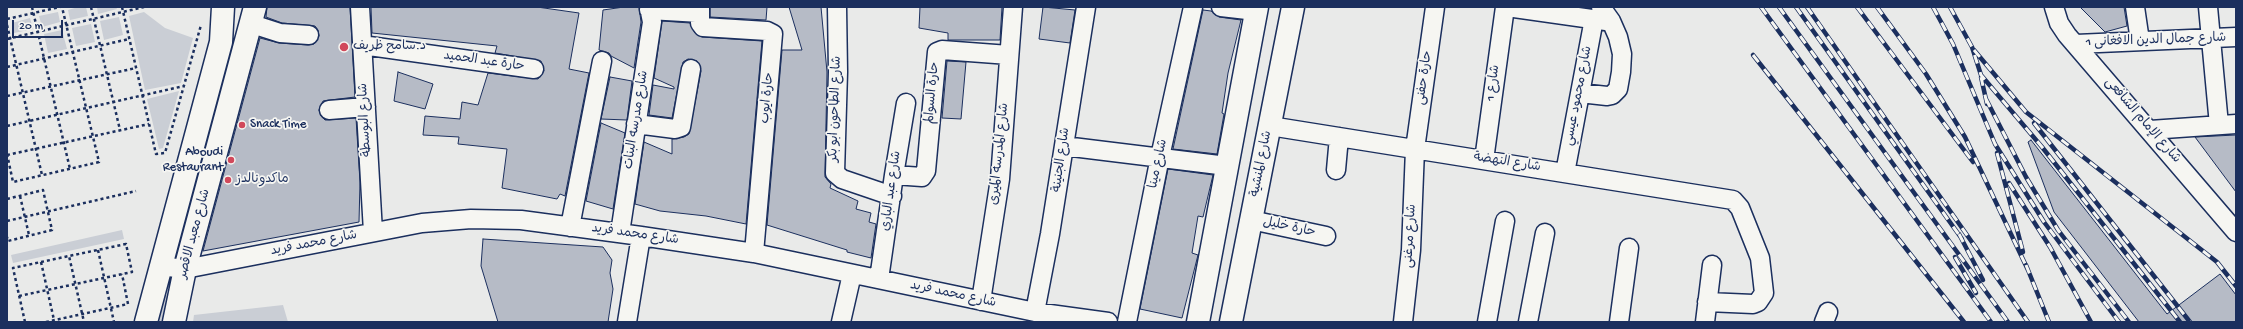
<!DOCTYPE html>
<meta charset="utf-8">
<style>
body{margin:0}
#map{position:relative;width:2243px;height:329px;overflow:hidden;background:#e9eae9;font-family:"Gochi Hand",sans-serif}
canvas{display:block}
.frame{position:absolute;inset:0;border:8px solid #1b2f5e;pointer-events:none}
.scale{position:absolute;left:12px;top:20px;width:51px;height:18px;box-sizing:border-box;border:2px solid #1b2f5e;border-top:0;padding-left:5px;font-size:12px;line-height:14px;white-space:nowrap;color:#1b2f5e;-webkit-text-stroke:3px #f6f6f2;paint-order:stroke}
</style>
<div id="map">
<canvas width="2243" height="329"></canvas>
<div class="frame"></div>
<div class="scale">20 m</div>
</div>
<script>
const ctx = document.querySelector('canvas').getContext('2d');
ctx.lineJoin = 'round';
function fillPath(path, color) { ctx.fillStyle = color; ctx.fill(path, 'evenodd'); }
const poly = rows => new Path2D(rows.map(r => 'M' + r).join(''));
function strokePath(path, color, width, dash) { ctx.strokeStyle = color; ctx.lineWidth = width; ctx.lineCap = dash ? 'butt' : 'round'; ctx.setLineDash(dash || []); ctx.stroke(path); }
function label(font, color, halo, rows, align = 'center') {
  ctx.font = font + ' "Gochi Hand","Playpen Sans Arabic",sans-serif'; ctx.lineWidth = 3.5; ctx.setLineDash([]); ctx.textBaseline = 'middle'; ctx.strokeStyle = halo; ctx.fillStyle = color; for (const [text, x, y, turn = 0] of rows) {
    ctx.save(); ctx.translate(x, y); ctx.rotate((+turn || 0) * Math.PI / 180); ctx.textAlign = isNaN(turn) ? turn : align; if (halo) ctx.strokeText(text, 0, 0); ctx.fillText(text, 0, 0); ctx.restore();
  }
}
const green = poly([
 [78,7,86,7,88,16,70,20,68,10],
 [97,7,116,7,117,9,98,14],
 [58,12,60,22,42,27,39,16],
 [144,12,165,28,193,38,181,83,145,90,129,16],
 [119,17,123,35,104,40,100,21],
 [30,18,33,29,14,33,12,23],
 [91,24,95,42,76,46,72,28],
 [62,30,67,49,48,53,44,34],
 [179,91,163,148,159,149,147,99],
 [122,230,124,239,13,263,11,255],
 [162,294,170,296,164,322,156,322],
 [283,305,288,322,193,322,194,315]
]);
const building = poly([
 [267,7,350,7,355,97,323,101,319,110,321,116,325,120,356,118,360,182,359,222,203,251,260,38,279,43,308,45,314,44,319,36,318,30,315,26,282,23,266,17,267,7],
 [371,7,537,7,579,13,569,69,589,73,565,196,560,194,557,199,502,188,507,149,458,144,459,137,423,135,425,116,460,119,462,102,478,105,488,73,538,79,544,71,541,61,495,53,497,46,372,33,371,7],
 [624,7,639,7,641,22,634,68,611,56,609,53,599,50,603,10,624,7],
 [710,7,767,7,766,20,710,17,710,7],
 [789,7,821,7,827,72,825,177,831,184,830,188,858,201,856,209,871,213,869,222,876,224,871,258,847,252,847,250,767,225,782,50,802,50,789,7],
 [920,7,1002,7,1000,40,948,40,948,33,919,28,920,7],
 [1043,7,1075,10,1070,43,1039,39,1043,7],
 [2080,7,2124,7,2127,26,2105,32,2080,7],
 [1203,10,1211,11,1219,17,1241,20,1228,73,1222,113,1224,114,1217,154,1173,149,1203,10],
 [662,21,690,23,695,33,702,37,762,41,746,224,706,216,660,211,635,204,644,142,672,154,672,139,684,137,689,134,701,71,697,61,688,59,683,62,672,118,649,115,653,85,674,89,674,87,654,78,662,21],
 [947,61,966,62,961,119,942,118,947,61],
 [398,72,433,84,425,109,394,101,398,72],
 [610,77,632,81,627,120,601,119,610,77],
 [601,123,625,133,613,209,586,201,601,123],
 [2236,135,2236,192,2195,137,2236,135],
 [2031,140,2167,314,2220,274,2236,295,2236,322,2139,322,2054,212,2028,142,2031,140],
 [1168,169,1213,175,1203,217,1198,216,1192,253,1198,255,1182,318,1140,309,1168,169],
 [483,239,603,247,612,260,610,273,613,289,608,322,498,322,481,266,483,239]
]);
const path = poly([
 [32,7,70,169],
 [91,7,120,130],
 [122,7,156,154,165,153,201,25],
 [7,19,60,7],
 [7,25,42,175],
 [7,39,144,7],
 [7,67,129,39],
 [7,96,136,68],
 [7,126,184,86],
 [7,154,13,182,99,162,62,7],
 [7,155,149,124],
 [20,196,29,235],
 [7,199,43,190,52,230,8,241,7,237],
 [7,221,136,191],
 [98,250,114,322],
 [41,262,54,320],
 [19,296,132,272,126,244,69,256],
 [25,322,13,268,69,256,84,322],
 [46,322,128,304,122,274]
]);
const street = poly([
 [360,7,373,232],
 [700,7,700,23,703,27,767,31,773,34,754,253],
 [837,7,838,72,835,173,842,179,892,196],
 [1221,7,1256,11],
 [1507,7,1606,21],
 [2054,7,2059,23,2067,35,2236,232],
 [2135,7,2140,41],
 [2208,7,2219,125],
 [649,10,700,13],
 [252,24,280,33,309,35],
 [2076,44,2236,37],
 [362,45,534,69],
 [1580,93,1607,96,1612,95,1618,89,1621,72,1622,54,1618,37,1611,21,1601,7],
 [329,110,366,107],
 [636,124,675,129,681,127,691,69],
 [1270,126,1733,200,1740,208,1760,258,1764,293,1758,302,1753,304,1707,302],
 [2150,130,2236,124],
 [1064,146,1227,166],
 [1484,160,1505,7],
 [1336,170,1339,137],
 [1565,173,1594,19],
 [894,175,922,177,926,171,937,52,942,50,1009,55],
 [1251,220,1326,236],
 [570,227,602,61],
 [620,233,652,22,649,7],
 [160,266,185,269,422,223,471,219,521,220,641,236,754,253,1035,312,1108,322],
 [879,279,894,175,906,103],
 [981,301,1000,179,1013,7],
 [1035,312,1050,234,1086,7],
 [627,322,641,236],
 [841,322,852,274],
 [1127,322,1160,157,1193,7],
 [1403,322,1411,250,1415,149,1435,7],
 [1487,322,1505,221],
 [1528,322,1545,233],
 [1619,322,1629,248],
 [1705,322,1712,265],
 [1824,322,1828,312]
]);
const secondary = poly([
 [146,322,221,42,223,7],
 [174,322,185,269,255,7],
 [1198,322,1257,7],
 [1231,322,1293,7]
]);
const rail = poly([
 [1761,7,1991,322],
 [1779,7,2008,322],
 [1796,7,1962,239],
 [1807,7,2028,322],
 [1857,7,1973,162],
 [1877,7,1926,74,1965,137,2028,270],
 [1933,7,1953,44,1995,144,2044,222,2119,322],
 [1950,7,1972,47,1981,75,2042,147,2180,322],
 [1974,50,2026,112,2217,262,2236,286],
 [1753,55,1964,322],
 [1981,77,1987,104],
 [1986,99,2026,177,2058,230,2129,322],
 [2034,123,2190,322],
 [1997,153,2023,252],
 [2009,183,2050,247,2091,322],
 [1959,234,1983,280],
 [1955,257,1976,293],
 [2026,265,2049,322]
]);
const markers = [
 [344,47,5,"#d1495b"],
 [242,125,4,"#d1495b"],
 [231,160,4,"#d1495b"],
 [228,180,4,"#d1495b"]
];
const streetNames = [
 ["شارع جمال الدين الافغانى 1",2156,41,-2],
 ["حارة عبد الحميد",484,62,8],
 ["حارة حفنى",1425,78,-82],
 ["شارع 1",1494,83,-82],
 ["حارة السوالم",933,93,-85],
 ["شارع محمود عيسي",1579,96,-79],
 ["حارة ايوب",768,98,-85],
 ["شارع الطاحون ابو بكر",836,109,-88],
 ["شارع البوسطة",366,120,-93],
 ["شارع مدرسه البنات",637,120,-81],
 ["شارع الإمام الشافعى",2142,121,49],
 ["شارع المدرسه الميرى",1000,154,-84],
 ["شارع الجنينة",1062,160,-82],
 ["شارع النهضة",1507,163,9],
 ["شارع مينا",1159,164,-78],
 ["شارع المنشية",1262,164,-79],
 ["شارع عبد الباري",892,191,-82],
 ["حارة خليل",1289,228,12],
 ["شارع معبد الاقصر",195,234,-75],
 ["شارع محمد فريد",635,235,8],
 ["شارع مرغنى",1411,236,-87],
 ["شارع محمد فريد",314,244,-11],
 ["شارع محمد فريد",953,295,12]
];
const poiNames = [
 ["د.سامح ظريف",353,47],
 ["Snack Time",250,125],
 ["Aboudi",223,153,"right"],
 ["Restaurant",223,168,"right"],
 ["ماكدونالدز",236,180]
];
fillPath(green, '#caced5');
fillPath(building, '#b6bbc6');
strokePath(building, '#1b2f5e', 1);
strokePath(street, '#1b2f5e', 21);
strokePath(secondary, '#1b2f5e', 25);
strokePath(path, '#1b2f5e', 2.5, [3, 3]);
strokePath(street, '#f6f6f2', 18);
strokePath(secondary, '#f6f6f2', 22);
strokePath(rail, '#1b2f5e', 4.5);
strokePath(rail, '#f6f6f2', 3, [9]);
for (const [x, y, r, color] of markers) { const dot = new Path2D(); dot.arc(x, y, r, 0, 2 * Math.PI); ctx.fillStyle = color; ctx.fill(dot); strokePath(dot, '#f6f6f2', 1.5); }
label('13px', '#1b2f5e', '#f6f6f2', streetNames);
label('13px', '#1b2f5e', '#f6f6f2', poiNames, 'left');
</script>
